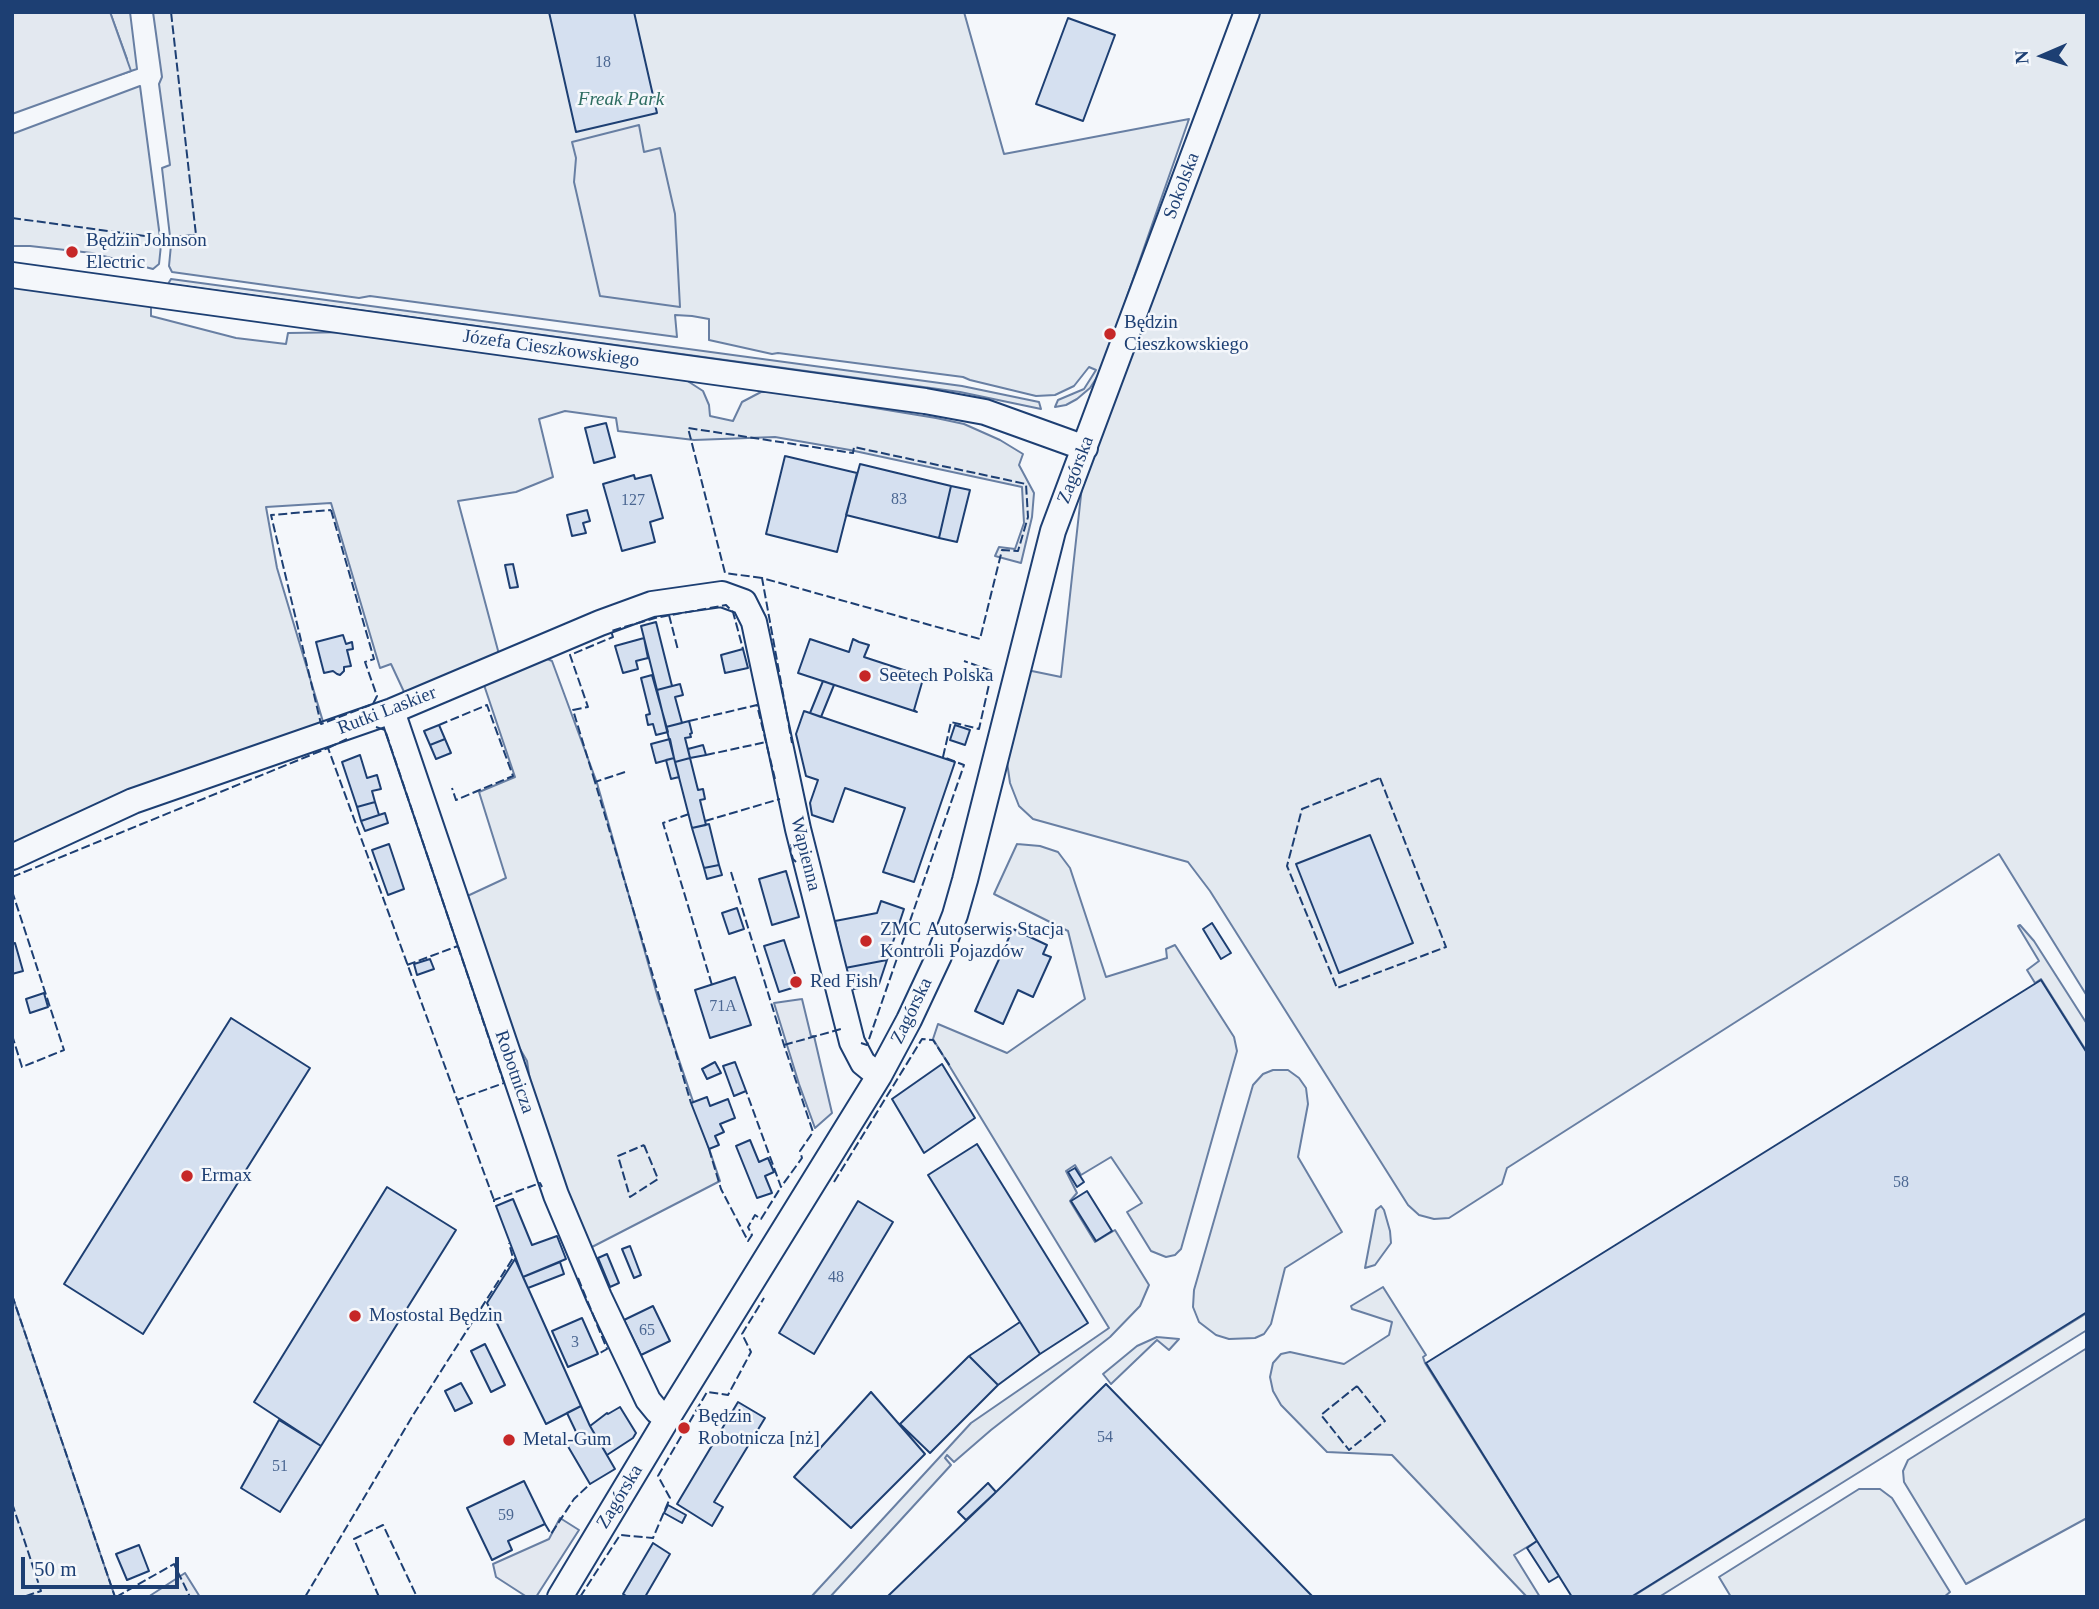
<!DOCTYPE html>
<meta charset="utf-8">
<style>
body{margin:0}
#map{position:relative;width:2099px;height:1609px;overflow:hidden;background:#f4f7fb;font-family:Georgia,serif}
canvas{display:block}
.frame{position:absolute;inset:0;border:14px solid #1d3f73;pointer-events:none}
.north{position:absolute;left:2008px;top:21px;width:70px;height:70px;-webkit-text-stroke:5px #f4f7fb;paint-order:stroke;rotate:267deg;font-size:19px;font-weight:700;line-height:28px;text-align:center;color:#1d3f73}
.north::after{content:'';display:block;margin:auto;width:24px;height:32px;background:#1d3f73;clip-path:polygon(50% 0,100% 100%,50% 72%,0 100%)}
.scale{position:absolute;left:21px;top:1557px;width:158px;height:32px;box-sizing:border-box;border:4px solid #1d3f73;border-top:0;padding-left:9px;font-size:21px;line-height:24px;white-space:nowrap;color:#1d3f73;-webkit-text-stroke:5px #f4f7fb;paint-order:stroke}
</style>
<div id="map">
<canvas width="2099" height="1609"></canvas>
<div class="frame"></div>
<div class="north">N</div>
<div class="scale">50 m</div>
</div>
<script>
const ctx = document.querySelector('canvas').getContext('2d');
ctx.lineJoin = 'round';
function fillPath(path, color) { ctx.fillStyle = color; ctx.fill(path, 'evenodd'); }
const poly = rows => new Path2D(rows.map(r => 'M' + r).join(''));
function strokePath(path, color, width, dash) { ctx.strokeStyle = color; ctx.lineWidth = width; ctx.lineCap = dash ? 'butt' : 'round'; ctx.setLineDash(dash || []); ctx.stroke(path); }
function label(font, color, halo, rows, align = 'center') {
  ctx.font = font + ' Georgia,serif'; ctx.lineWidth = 5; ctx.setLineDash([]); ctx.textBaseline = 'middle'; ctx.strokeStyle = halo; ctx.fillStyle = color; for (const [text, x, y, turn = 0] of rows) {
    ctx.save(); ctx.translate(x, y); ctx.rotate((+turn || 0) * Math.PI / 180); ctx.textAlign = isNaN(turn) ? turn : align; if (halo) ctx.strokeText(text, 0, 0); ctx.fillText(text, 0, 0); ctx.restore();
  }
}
const green = poly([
 [110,12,130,12,137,69,119,75,127,59,110,12],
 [153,12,964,12,1004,154,1189,119,1101,371,1090,388,1077,399,1066,405,1055,407,1058,400,1084,389,1096,370,1089,367,1074,386,1055,395,1036,396,970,380,963,377,778,353,772,354,709,340,709,319,692,316,675,315,677,337,370,296,359,298,172,272,169,266,171,245,162,168,170,165,159,84,162,77,153,12],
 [1260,12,2087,12,2087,996,1999,854,1507,1168,1502,1184,1449,1218,1434,1219,1419,1215,1408,1205,1210,891,1188,862,1033,819,1019,806,1010,783,1006,755,1027,670,1061,677,1082,486,1260,12],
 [140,86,161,245,159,264,153,269,92,253,30,246,12,246,12,134,140,86],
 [171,279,962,386,1039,402,1041,409,960,392,168,284,171,279],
 [12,286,151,304,151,316,236,338,286,344,288,333,355,332,686,380,703,391,709,405,710,416,733,421,742,402,761,392,777,392,936,418,964,424,1000,440,1023,454,1019,465,1034,493,1032,517,1021,563,995,556,999,547,1015,549,1024,523,1022,487,850,450,775,437,694,440,618,431,616,418,565,411,539,419,553,477,516,492,458,501,500,658,405,694,391,664,380,668,331,503,266,507,277,568,324,725,12,848,12,286],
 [545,658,552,661,597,783,658,998,720,1181,592,1247,579,1232,533,1101,527,1061,520,1049,512,1044,463,898,506,878,479,792,515,777,483,682,545,658],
 [1017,844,1040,846,1058,852,1070,868,1106,977,1167,958,1166,949,1175,945,1234,1037,1237,1051,1181,1249,1175,1255,1166,1257,1151,1251,1127,1212,1142,1203,1111,1157,1081,1175,1075,1165,1066,1171,1077,1193,1070,1201,1095,1242,1115,1230,1149,1285,1140,1306,1110,1337,991,1430,954,1462,947,1455,945,1458,951,1465,830,1597,811,1597,971,1423,1109,1328,933,1039,938,1024,1007,1053,1085,999,1068,931,994,894,1017,844],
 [2020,925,2034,941,2087,1024,2087,1052,2041,979,2035,983,2027,970,2039,961,2018,926,2020,925],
 [1273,1070,1288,1070,1299,1078,1306,1088,1308,1104,1298,1157,1342,1232,1285,1268,1271,1324,1264,1334,1255,1338,1229,1339,1216,1335,1199,1322,1193,1307,1194,1290,1253,1085,1263,1074,1273,1070],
 [1381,1206,1384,1210,1390,1231,1391,1243,1375,1265,1365,1268,1376,1210,1381,1206],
 [1383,1287,1426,1355,1423,1357,1425,1363,1537,1541,1514,1555,1540,1597,1527,1597,1392,1455,1327,1452,1281,1405,1273,1391,1270,1377,1273,1363,1281,1354,1290,1352,1344,1364,1389,1335,1392,1322,1352,1309,1351,1306,1383,1287],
 [12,1295,115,1597,12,1597,12,1295],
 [2087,1313,2087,1330,1659,1597,1632,1597,2087,1313],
 [1157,1337,1179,1339,1169,1350,1157,1340,1111,1384,1103,1374,1137,1346,1157,1337],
 [2087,1348,2087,1518,1966,1584,1904,1482,1903,1471,1908,1460,2087,1348],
 [1859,1489,1880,1489,1892,1498,1950,1592,1944,1597,1731,1597,1719,1577,1859,1489]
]);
const parking = poly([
 [12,12,110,12,131,71,12,114,12,12],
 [639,125,644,152,660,148,675,214,680,307,600,296,574,182,576,158,572,142,639,125],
 [802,999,811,1036,814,1036,832,1113,815,1128,799,1084,774,1003,802,999],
 [560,1518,579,1530,536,1597,527,1597,496,1577,493,1564,549,1539,560,1518],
 [185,1573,200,1597,148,1597,185,1573]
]);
const building = poly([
 [549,12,634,12,657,113,576,132,549,12],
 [1068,18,1115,35,1083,121,1036,104,1068,18],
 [606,423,615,457,594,463,585,428,606,423],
 [785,456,857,473,837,552,766,534,785,456],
 [860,464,951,486,939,538,846,515,860,464],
 [634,475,635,479,651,475,663,518,650,522,655,542,622,551,603,484,634,475],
 [951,486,970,490,957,542,939,538,951,486],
 [587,510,590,521,583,523,586,533,572,536,567,515,587,510],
 [513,564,518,587,510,588,505,565,513,564],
 [656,622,672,686,657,690,641,626,656,622],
 [343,635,346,644,352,642,353,649,347,650,351,666,344,667,344,671,340,675,337,674,333,671,324,673,316,642,343,635],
 [644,638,648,658,636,661,638,669,623,673,615,646,644,638],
 [810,639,849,652,853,639,859,642,869,645,864,657,928,678,927,680,923,679,914,710,917,712,798,673,810,639],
 [743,649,748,668,725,673,721,655,743,649],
 [652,675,668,732,656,735,653,724,648,725,646,715,650,714,641,678,652,675],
 [823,681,834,685,821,717,810,713,823,681],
 [680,684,683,695,675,697,682,723,666,727,657,690,680,684],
 [804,711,955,762,914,882,883,872,905,808,845,788,833,822,812,815,810,803,818,780,806,776,796,734,804,711],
 [689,721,692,733,690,734,691,737,685,738,690,758,675,762,666,727,689,721],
 [439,725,445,739,430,745,424,731,439,725],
 [955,725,970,730,965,745,950,740,955,725],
 [445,739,451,753,436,759,430,745,445,739],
 [670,739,674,758,656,763,651,744,670,739],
 [703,745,706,755,690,758,688,749,703,745],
 [360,755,367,778,377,775,381,789,372,791,375,802,357,807,342,762,360,755],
 [674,758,679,777,671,779,666,760,674,758],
 [690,758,698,790,703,789,705,799,700,800,706,825,692,828,675,762,690,758],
 [375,802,379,815,361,821,357,807,375,802],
 [385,813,388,823,365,831,361,821,385,813],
 [709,824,719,865,704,868,692,828,709,824],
 [1370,835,1413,943,1339,973,1296,864,1370,835],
 [389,844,404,889,388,895,372,850,389,844],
 [719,865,722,875,707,879,704,868,719,865],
 [786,871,799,917,772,925,759,879,786,871],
 [881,901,904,909,887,960,845,968,835,921,877,913,881,901],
 [737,908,744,929,729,934,722,913,737,908],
 [1212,923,1231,953,1221,959,1203,929,1212,923],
 [1013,929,1047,945,1043,954,1051,957,1033,997,1018,990,1003,1024,975,1011,1013,929],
 [784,940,799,986,779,992,764,946,784,940],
 [15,943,23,971,12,974,12,944,15,943],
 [430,959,434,969,417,975,414,964,430,959],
 [887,960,879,984,849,990,845,968,887,960],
 [735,977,751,1025,710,1038,695,990,735,977],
 [2041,980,2087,1053,2087,1312,1631,1597,1572,1597,1426,1363,2041,980],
 [44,993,48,1007,30,1013,26,999,44,993],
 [231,1018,310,1068,143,1334,64,1284,231,1018],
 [715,1062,721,1073,707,1079,702,1069,715,1062],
 [735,1062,746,1091,734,1096,723,1066,735,1062],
 [942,1064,975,1118,924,1153,892,1099,942,1064],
 [707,1097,710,1106,728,1099,735,1118,720,1124,724,1132,715,1136,719,1145,709,1149,691,1103,707,1097],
 [750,1140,759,1162,768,1158,774,1172,765,1176,772,1193,757,1198,736,1146,750,1140],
 [977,1144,1088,1323,1040,1354,928,1175,977,1144],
 [1075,1168,1084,1182,1077,1187,1068,1172,1075,1168],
 [387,1187,456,1230,321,1446,254,1402,387,1187],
 [1087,1191,1112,1231,1096,1241,1071,1201,1087,1191],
 [513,1199,532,1245,557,1236,566,1259,523,1277,496,1206,513,1199],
 [858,1201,893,1222,814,1354,779,1333,858,1201],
 [630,1246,641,1275,634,1278,622,1249,630,1246],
 [607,1254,619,1283,610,1287,598,1258,607,1254],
 [515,1259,581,1406,546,1424,487,1303,515,1259],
 [560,1262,564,1274,528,1288,523,1277,560,1262],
 [653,1306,670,1341,641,1355,624,1320,653,1306],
 [582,1318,598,1354,568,1367,552,1331,582,1318],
 [1020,1322,1040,1354,998,1385,969,1356,1020,1322],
 [485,1344,505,1385,491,1392,471,1351,485,1344],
 [969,1356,998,1385,930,1453,900,1424,969,1356],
 [461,1383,472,1403,455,1411,445,1391,461,1383],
 [1106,1384,1313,1597,887,1597,996,1492,1106,1384],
 [871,1392,925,1454,851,1528,794,1477,871,1392],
 [738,1402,765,1418,714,1502,723,1507,712,1526,677,1504,738,1402],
 [581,1406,590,1426,615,1469,590,1484,566,1443,578,1436,567,1413,581,1406],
 [620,1407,636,1433,633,1438,607,1455,590,1426,607,1413,608,1414,620,1407],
 [279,1420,321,1446,280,1512,241,1488,279,1420],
 [524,1481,545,1524,508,1541,512,1550,492,1560,467,1508,524,1481],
 [988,1483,996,1492,966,1520,958,1512,988,1483],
 [668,1505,686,1515,682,1523,664,1513,668,1505],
 [1537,1541,1559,1576,1549,1582,1527,1548,1537,1541],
 [653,1543,670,1554,645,1597,628,1597,623,1594,653,1543],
 [139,1545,149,1571,127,1580,116,1554,139,1545]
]);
const minor = poly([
 [12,275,925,401,985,412,1085,448],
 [392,711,556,1195,599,1297,648,1400,657,1411,667,1419],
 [12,857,133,801,392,711,600,623,652,604,722,594,744,602,754,622,798,829,852,1042,863,1063,879,1076],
 [560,1597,667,1419,879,1076,909,1020,939,956,955,915,965,880,1053,531,1247,12]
]);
const fence = poly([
 [12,218,160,238,196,235,171,12],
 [331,510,374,659,365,662,377,696,373,704,321,724,271,515,331,510],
 [762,578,725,573,688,428,853,453,854,447,1026,484,1028,517,1018,551,1002,550,980,639,762,578,792,743],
 [669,615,678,650],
 [689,721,757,705,775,779],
 [439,725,487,705,513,776,456,800,452,788],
 [376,727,385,730,504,1083,457,1100],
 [328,748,347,739],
 [706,755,766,742],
 [625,772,595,782,691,1103],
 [1380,778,1446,947,1337,988,1287,866,1302,809,1380,778],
 [595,782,573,710,588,707,570,655,613,637,611,631,655,618,726,605,733,612,743,649],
 [689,814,663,823,712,985],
 [705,821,780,799],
 [791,844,792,848,790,849,793,859,796,862],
 [731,872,784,1045,813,1132,800,1151,802,1158,781,1187,746,1091],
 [12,877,328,748,494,1200],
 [12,891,64,1050,22,1067,12,1035],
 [407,965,458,946],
 [861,1043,867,1045,964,765,943,757,951,722,979,729,992,671,964,661],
 [784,1045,841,1029],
 [644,1145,658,1179,630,1197,618,1156,644,1145],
 [709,1149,721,1189,748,1241,752,1235,748,1227,755,1215,761,1219,781,1187],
 [834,1182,922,1039,933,1040,950,1066],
 [494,1202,494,1200,540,1183,542,1187],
 [578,1278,607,1349,598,1354],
 [12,1295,115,1597],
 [1357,1386,1385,1421,1349,1450,1321,1415,1357,1386],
 [12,1503,41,1591,23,1597],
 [545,1524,551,1534,574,1499,590,1484],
 [116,1597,174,1564,190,1597],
 [305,1597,415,1412,513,1258,509,1243],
 [379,1597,354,1539,383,1525,417,1597],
 [580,1597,620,1535,653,1538,670,1498,658,1476,707,1392,728,1395,751,1352,742,1334,764,1298]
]);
const markers = [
 [72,252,7,"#c62828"],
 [1110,334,7,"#c62828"],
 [865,676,7,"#c62828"],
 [866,941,7,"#c62828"],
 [796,982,7,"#c62828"],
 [187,1176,7,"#c62828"],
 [355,1316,7,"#c62828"],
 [684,1428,7,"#c62828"],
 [509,1440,7,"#c62828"]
];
const numberNames = [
 ["18",603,63],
 ["83",899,500],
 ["127",633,501],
 ["71A",723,1007],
 ["58",1901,1183],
 ["48",836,1278],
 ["65",647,1331],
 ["3",575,1343],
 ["54",1105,1438],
 ["51",280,1467],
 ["59",506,1516]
];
const parkNames = [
 ["Freak Park",621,100]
];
const streetNames = [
 ["Sokolska",1182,186,-69],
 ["Józefa Cieszkowskiego",551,349,8],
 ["Zagórska",1076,470,-69],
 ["Rutki Laskier",387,711,-21],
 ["Wapienna",805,854,76],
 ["Zagórska",912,1011,-64],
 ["Robotnicza",514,1072,71],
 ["Zagórska",620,1497,-59]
];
const poiNames = [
 ["Będzin Johnson",86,241],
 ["Electric",86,263],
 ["Będzin",1124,323],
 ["Cieszkowskiego",1124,345],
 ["Seetech Polska",879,676],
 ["ZMC Autoserwis Stacja",880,930],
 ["Kontroli Pojazdów",880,952],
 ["Red Fish",810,982],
 ["Ermax",201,1176],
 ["Mostostal Będzin",369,1316],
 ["Będzin",698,1417],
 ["Robotnicza [nż]",698,1439],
 ["Metal-Gum",523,1440]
];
fillPath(green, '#e3e9f0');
strokePath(green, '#687fa3', 2);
fillPath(parking, '#e3e8f0');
strokePath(parking, '#687fa3', 2);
fillPath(building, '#d5e0f0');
strokePath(building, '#1d3f73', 2);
strokePath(minor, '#1d3f73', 28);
strokePath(minor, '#f4f7fb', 24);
strokePath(fence, '#1d3f73', 2, [9, 3.5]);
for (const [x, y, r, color] of markers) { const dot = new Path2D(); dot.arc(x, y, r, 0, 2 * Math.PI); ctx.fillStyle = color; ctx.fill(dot); strokePath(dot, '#f4f7fb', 2.5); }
label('16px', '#4b6792', null, numberNames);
label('italic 19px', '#2c6c60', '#f4f7fb', parkNames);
label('19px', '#1d3f73', '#f4f7fb', streetNames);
label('19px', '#1d3f73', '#f4f7fb', poiNames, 'left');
</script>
